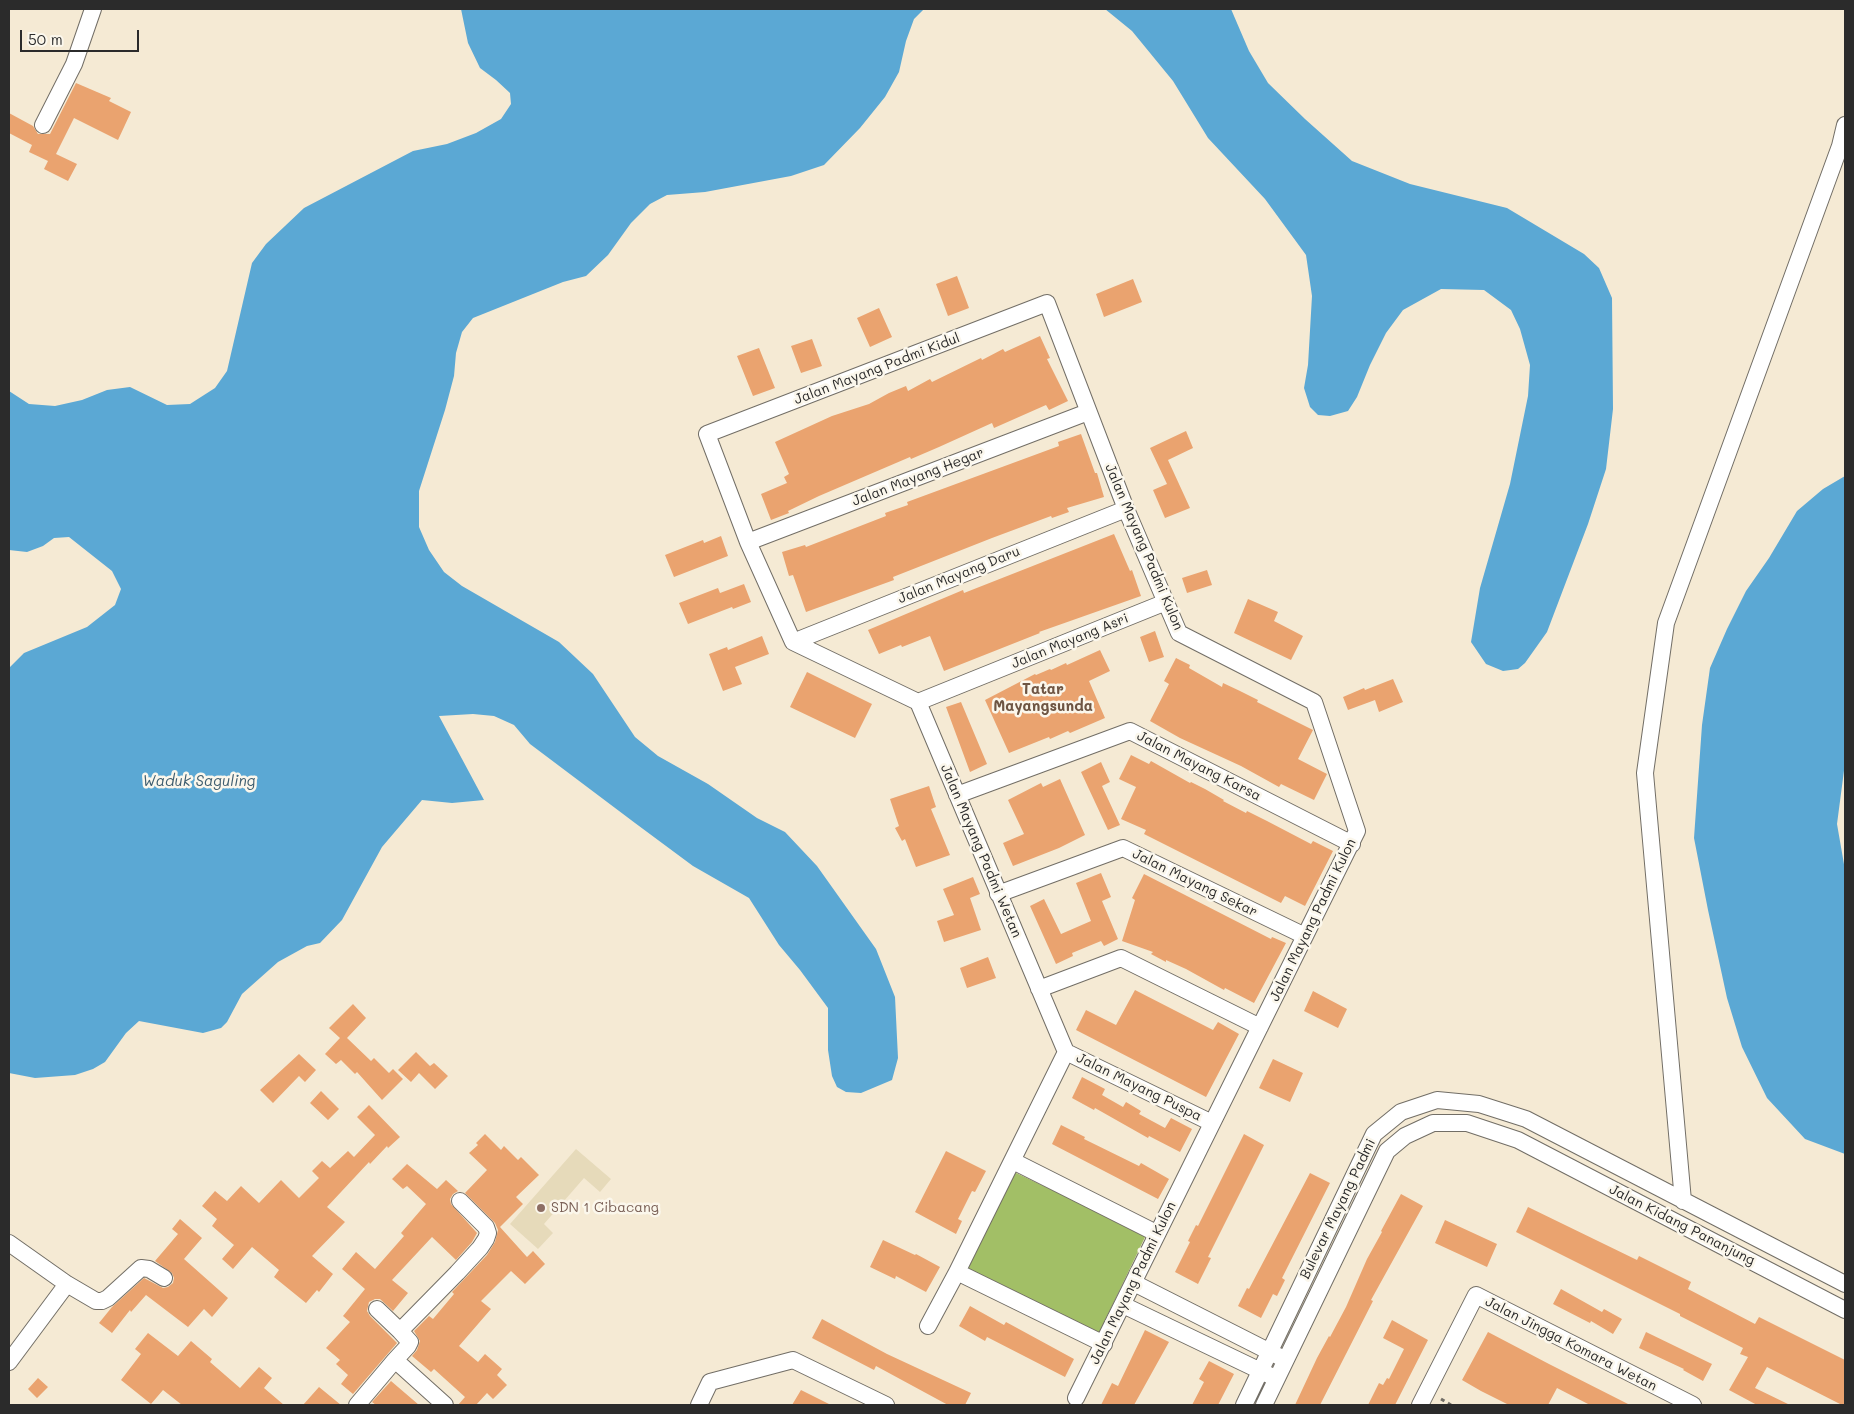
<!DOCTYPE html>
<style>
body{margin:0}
#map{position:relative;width:1854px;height:1414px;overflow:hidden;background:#f5ead4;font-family:Mali,sans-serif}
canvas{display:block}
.frame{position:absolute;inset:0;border:10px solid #2b2b2b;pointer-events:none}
.scale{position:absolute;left:20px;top:30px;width:119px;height:22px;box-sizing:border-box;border:2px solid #2b2b2b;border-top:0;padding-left:6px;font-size:15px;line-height:18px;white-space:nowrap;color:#2b2b2b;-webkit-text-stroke:4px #fbf7ec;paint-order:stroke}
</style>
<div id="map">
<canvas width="1854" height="1414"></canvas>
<div class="frame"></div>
<div class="scale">50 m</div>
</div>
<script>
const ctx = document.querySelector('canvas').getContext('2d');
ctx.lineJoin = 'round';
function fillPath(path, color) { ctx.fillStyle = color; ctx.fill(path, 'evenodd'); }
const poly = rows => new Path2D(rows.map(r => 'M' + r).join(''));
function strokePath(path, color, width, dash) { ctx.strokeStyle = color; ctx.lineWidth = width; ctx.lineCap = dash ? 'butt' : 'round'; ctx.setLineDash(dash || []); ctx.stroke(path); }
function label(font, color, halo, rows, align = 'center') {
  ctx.font = font + ' Mali,sans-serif'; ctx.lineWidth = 5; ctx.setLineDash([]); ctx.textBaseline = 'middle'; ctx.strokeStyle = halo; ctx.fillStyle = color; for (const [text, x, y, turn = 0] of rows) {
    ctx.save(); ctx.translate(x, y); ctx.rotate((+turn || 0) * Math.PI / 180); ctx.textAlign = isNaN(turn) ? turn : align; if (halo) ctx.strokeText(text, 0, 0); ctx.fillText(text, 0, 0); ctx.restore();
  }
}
const built = poly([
 [576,1149,611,1179,600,1192,584,1178,544,1224,553,1233,538,1249,510,1224]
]);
const green = poly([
 [1012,1171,1146,1235,1099,1333,965,1268]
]);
const water = poly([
 [461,9,924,9,914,19,906,41,899,72,885,97,860,128,824,165,791,176,705,192,667,195,650,204,631,223,608,255,586,276,563,282,473,318,462,332,456,353,454,376,445,410,419,491,419,527,429,550,444,572,462,586,559,642,593,674,635,737,658,756,708,784,757,818,785,832,817,866,876,949,895,997,898,1058,892,1080,861,1093,846,1092,837,1087,832,1076,828,1050,828,1008,800,970,779,945,749,898,693,866,635,823,530,744,514,725,494,716,473,714,439,716,484,800,452,803,422,800,382,847,342,920,320,943,307,946,278,962,242,994,227,1022,221,1028,203,1033,139,1021,126,1033,105,1062,93,1069,75,1075,35,1078,9,1073,9,668,24,653,87,627,115,605,121,589,112,571,69,537,54,538,43,546,27,552,9,550,9,391,29,404,55,406,82,400,107,390,130,387,167,405,190,404,215,388,227,371,252,263,266,244,304,208,413,151,447,144,476,133,501,119,511,104,510,93,496,80,480,68,468,43],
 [1105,9,1231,9,1249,51,1268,83,1305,119,1352,161,1410,184,1507,208,1584,254,1599,268,1612,298,1613,409,1606,469,1588,524,1547,632,1525,663,1518,669,1503,671,1486,664,1471,642,1480,588,1510,484,1528,396,1530,365,1520,329,1511,310,1484,290,1441,289,1403,310,1386,333,1370,365,1357,397,1348,411,1330,416,1318,415,1310,407,1304,388,1308,365,1312,296,1306,255,1265,199,1208,138,1173,81,1132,31],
 [1845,476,1845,763,1837,824,1845,870,1845,1154,1805,1139,1767,1098,1742,1047,1727,998,1708,910,1694,838,1702,725,1710,668,1727,629,1746,591,1769,558,1797,511,1823,489]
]);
const building = poly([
 [76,83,111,98,109,101,131,112,118,140,74,118,56,154,77,164,68,181,44,169,48,161,29,152,32,145,9,133,9,113,33,126,38,134,50,134],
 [957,276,969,308,948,316,936,284],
 [1133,279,1142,302,1104,317,1096,294],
 [879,308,892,337,870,347,857,318],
 [1040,336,1050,358,1047,359,1068,401,1049,410,1046,405,994,428,992,423,939,447,911,459,910,457,819,496,788,511,789,513,771,520,761,494,787,483,784,477,789,474,775,442,832,416,869,404,889,393,906,386,908,391,930,379,932,382,981,358,982,360,1003,349,1005,352],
 [812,339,822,366,801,373,791,346],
 [759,348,775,388,753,396,737,356],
 [1186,431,1193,448,1168,460,1190,508,1165,518,1153,490,1167,484,1150,448],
 [1081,434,1095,473,1097,473,1104,497,1067,508,1069,512,1052,518,1051,516,992,538,893,577,894,580,806,612,793,575,789,576,782,552,805,545,806,547,886,516,885,513,908,505,907,502,1059,446,1058,442],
 [1114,534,1130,571,1132,570,1141,596,1039,632,1040,633,944,671,930,636,902,647,901,645,879,654,868,630,963,590,964,593],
 [721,536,728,556,674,577,665,555,703,540,704,543],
 [1207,570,1212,585,1187,593,1182,578],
 [744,584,751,602,733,609,732,607,688,624,679,603,718,588,720,593],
 [1248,599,1278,612,1274,621,1303,636,1291,660,1234,633],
 [1155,631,1164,657,1149,662,1140,637],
 [762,636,769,654,735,667,742,684,723,691,709,654,727,647,728,650],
 [1100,650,1110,671,1089,681,1105,718,1070,733,1068,731,1050,739,1049,737,1009,753,985,700,1035,674,1036,675,1050,669,1051,670,1066,663,1067,665],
 [1176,658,1190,665,1189,668,1222,687,1223,683,1240,691,1258,700,1257,702,1313,730,1298,759,1327,774,1314,800,1281,784,1279,787,1241,766,1180,738,1150,721,1169,684,1164,681],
 [807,672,872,704,855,738,790,707],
 [1393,679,1403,702,1379,712,1375,700,1348,710,1343,697,1364,688,1365,690],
 [961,702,987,764,970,772,946,707],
 [1131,755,1149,764,1151,761,1190,783,1191,782,1205,789,1224,800,1223,801,1246,813,1247,811,1267,821,1311,844,1313,841,1333,851,1305,906,1285,896,1281,903,1144,834,1146,830,1121,819,1136,787,1119,779],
 [1101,762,1110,782,1102,786,1120,825,1108,830,1081,772],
 [1060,779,1085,835,1059,848,1013,866,1003,843,1024,834,1008,800,1041,783,1043,787],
 [929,786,936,807,931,809,950,855,916,867,905,839,902,841,895,828,899,826,890,799],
 [1101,873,1111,897,1102,901,1118,939,1104,946,1101,941,1072,953,1073,956,1056,964,1030,906,1044,899,1061,934,1091,921,1076,883],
 [1144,874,1271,939,1272,937,1286,943,1254,1003,1225,988,1224,990,1186,969,1166,960,1166,962,1151,954,1153,952,1122,941,1135,900,1132,898],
 [973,877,980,894,970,898,981,930,944,942,937,921,954,915,943,889],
 [988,957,996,978,967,988,960,968],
 [1135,990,1213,1030,1218,1022,1239,1034,1206,1097,1076,1030,1086,1010,1116,1025],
 [1313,991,1347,1009,1338,1028,1304,1011],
 [353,1004,366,1018,347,1038,371,1061,374,1058,389,1073,393,1069,403,1079,382,1100,357,1072,355,1074,341,1060,336,1064,325,1054,340,1038,329,1028],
 [416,1052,430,1066,434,1063,448,1076,435,1089,419,1073,411,1082,398,1070],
 [299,1054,316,1070,305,1082,299,1076,273,1103,260,1090],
 [1273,1059,1303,1073,1290,1102,1259,1088],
 [1082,1077,1105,1089,1102,1095,1123,1107,1126,1102,1141,1111,1139,1114,1165,1128,1171,1118,1192,1129,1180,1152,1149,1136,1148,1138,1095,1108,1094,1110,1072,1098],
 [321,1091,339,1109,328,1120,310,1103],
 [369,1105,400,1137,388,1148,387,1146,370,1164,369,1162,327,1207,345,1222,312,1256,333,1274,319,1292,317,1290,306,1303,274,1277,279,1270,252,1247,233,1269,222,1259,234,1245,212,1226,217,1219,202,1206,215,1191,227,1201,241,1186,259,1203,281,1180,299,1198,319,1178,312,1171,322,1161,330,1168,348,1151,354,1157,375,1135,357,1117],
 [1061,1125,1085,1137,1084,1139,1139,1166,1141,1163,1169,1179,1158,1199,1052,1144],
 [485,1134,501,1150,504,1146,518,1160,521,1157,539,1175,516,1197,523,1204,500,1227,527,1257,533,1251,545,1264,525,1284,511,1271,481,1301,491,1309,459,1346,478,1362,485,1354,502,1369,497,1375,507,1385,493,1399,487,1393,476,1405,458,1405,465,1397,434,1369,431,1372,412,1356,417,1350,420,1341,414,1331,429,1316,433,1319,454,1294,452,1292,487,1255,495,1242,498,1230,495,1223,465,1193,487,1170,469,1153,478,1145,476,1143],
 [1244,1134,1264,1145,1208,1257,1211,1258,1198,1284,1175,1272,1190,1242,1188,1241,1196,1225,1198,1226],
 [946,1151,986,1171,975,1192,972,1191,958,1219,962,1221,956,1234,915,1212],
 [407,1164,437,1189,446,1180,458,1191,453,1194,450,1199,451,1204,477,1233,472,1242,456,1260,432,1237,392,1280,408,1293,393,1311,380,1299,375,1299,369,1302,367,1311,370,1316,397,1343,353,1394,341,1384,348,1375,336,1364,340,1360,326,1348,350,1322,343,1316,365,1289,342,1269,356,1252,375,1269,404,1236,401,1233,426,1204,407,1186,403,1189,392,1179],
 [1310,1173,1330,1183,1282,1278,1285,1280,1277,1296,1273,1294,1261,1318,1238,1306,1247,1288,1249,1289],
 [1401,1194,1423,1206,1371,1300,1373,1301,1320,1405,1295,1405,1317,1358,1329,1336,1330,1337,1346,1307,1367,1259,1382,1232,1381,1231],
 [1528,1207,1637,1260,1639,1256,1691,1282,1688,1289,1755,1324,1759,1317,1845,1360,1845,1405,1842,1405,1767,1367,1755,1388,1790,1405,1757,1405,1729,1390,1748,1357,1740,1354,1743,1348,1680,1316,1680,1314,1516,1232],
 [180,1219,202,1238,184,1259,228,1298,212,1317,204,1309,188,1327,146,1295,131,1312,130,1310,112,1333,99,1323,112,1307,144,1278,163,1288,168,1287,173,1283,174,1278,172,1273,155,1261,178,1234,172,1229],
 [1445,1220,1497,1244,1487,1267,1435,1243],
 [883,1240,915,1255,916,1254,940,1267,926,1292,896,1276,895,1279,870,1267],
 [1561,1289,1602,1312,1604,1309,1622,1319,1613,1334,1591,1321,1590,1323,1553,1304],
 [970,1306,1004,1325,1006,1322,1074,1359,1065,1377,987,1337,985,1341,959,1326],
 [822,1319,887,1354,971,1393,965,1405,948,1405,876,1366,874,1370,812,1338],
 [1392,1320,1428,1340,1395,1405,1368,1405,1379,1383,1383,1385,1387,1378,1389,1379,1404,1349,1383,1338],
 [1145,1330,1169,1342,1134,1405,1101,1405,1112,1383,1118,1386],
 [1488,1332,1549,1364,1630,1405,1590,1405,1557,1388,1548,1405,1509,1405,1481,1391,1462,1380],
 [1646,1332,1712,1364,1703,1381,1683,1370,1684,1369,1639,1348],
 [148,1333,178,1356,191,1341,212,1359,210,1362,240,1388,259,1367,272,1378,264,1388,284,1405,182,1405,163,1390,151,1404,121,1380,141,1354,135,1349],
 [1209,1361,1234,1374,1218,1405,1192,1405,1204,1382,1199,1379],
 [38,1378,48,1387,37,1398,28,1389],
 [391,1381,419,1405,376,1405,372,1402],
 [319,1387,341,1405,303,1405],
 [801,1390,831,1405,792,1405]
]);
const path = poly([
 [1441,1399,1451,1405]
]);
const minor = poly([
 [43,125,74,64,93,9],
 [748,542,1088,412],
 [793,642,1126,509],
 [918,702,1166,602],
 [957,795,1130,731,1352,844],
 [998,894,1123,848,1305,936],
 [1039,989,1121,958,1260,1027],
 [1066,1052,1212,1123],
 [1013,1161,1156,1233],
 [1683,1201,1645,773,1666,623,1840,146,1845,125],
 [9,1243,67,1284,96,1301,102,1301,108,1298,141,1268,149,1269,164,1278],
 [957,1272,1104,1344],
 [1134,1283,1280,1357],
 [1123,1305,1269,1375],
 [377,1309,400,1331,410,1342,408,1346,395,1360],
 [928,1326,957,1272,1066,1052,918,702,793,642,748,542,707,434,1047,303,1126,509,1179,633,1314,702,1357,831,1076,1398],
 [400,1331,457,1273,480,1248,486,1239,488,1233,486,1227,460,1201],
 [9,1362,67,1284],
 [357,1405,395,1360,445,1405],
 [699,1405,710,1382,793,1360,886,1405],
 [1244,1405,1374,1134,1401,1112,1437,1100,1479,1104,1526,1119,1845,1284],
 [1264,1405,1387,1151,1405,1136,1433,1123,1467,1123,1518,1140,1845,1310],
 [1420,1405,1476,1295,1693,1405]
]);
const markers = [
 [541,1208,5,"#8d6e63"]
];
const streetNames = [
 ["Jalan Mayang Padmi Kidul",877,369,-21],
 ["Jalan Mayang Hegar",918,477,-21],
 ["Jalan Mayang Padmi Kulon",1144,547,67],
 ["Jalan Mayang Daru",959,575,-22],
 ["Jalan Mayang Asri",1070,641,-22],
 ["Jalan Mayang Karsa",1199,766,27],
 ["Jalan Mayang Padmi Wetan",981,851,67],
 ["Jalan Mayang Sekar",1195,883,26],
 ["Jalan Mayang Padmi Kulon",1313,920,-64],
 ["Jalan Mayang Puspa",1139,1087,26],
 ["Bulevar Mayang Padmi",1338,1209,-64],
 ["Jalan Kidang Pananjung",1682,1225,27],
 ["Jalan Mayang Padmi Kulon",1133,1283,-64],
 ["Jalan Jingga Komara Wetan",1571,1344,27]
];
const educationNames = [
 ["SDN 1 Cibacang",551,1208]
];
const neighbourhoodNames = [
 ["Tatar",1043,689],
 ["Mayangsunda",1043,706]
];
const waterNames = [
 ["Waduk Saguling",199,781]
];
fillPath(built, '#e6daba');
fillPath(green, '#a2bf66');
fillPath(water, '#5ba8d4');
fillPath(building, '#eaa36f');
strokePath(minor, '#726e66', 18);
strokePath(path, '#726e66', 3, [4, 4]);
strokePath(minor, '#fff', 16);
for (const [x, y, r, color] of markers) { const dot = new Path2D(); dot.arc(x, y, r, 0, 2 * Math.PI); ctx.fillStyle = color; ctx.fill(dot); strokePath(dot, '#fbf7ec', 2); }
label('14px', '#2b2b2b', '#fbf7ec', streetNames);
label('14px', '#785e54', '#fbf7ec', educationNames, 'left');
label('bold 15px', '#6e5543', '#fbf7ec', neighbourhoodNames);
label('italic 15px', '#3e5d6f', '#fbf7ec', waterNames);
</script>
